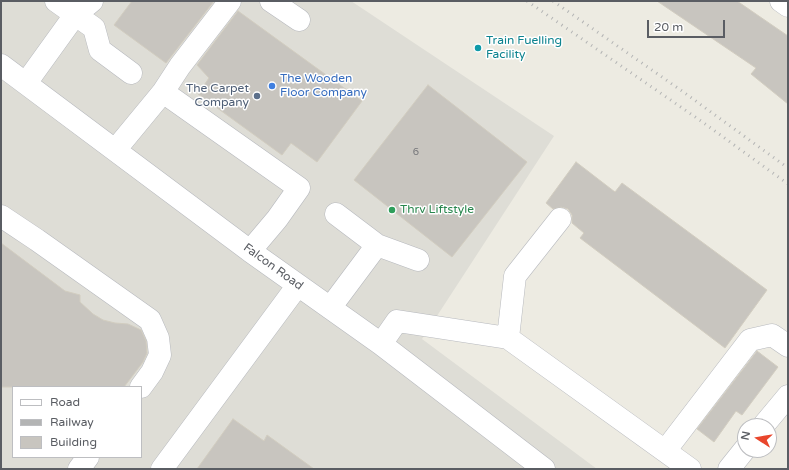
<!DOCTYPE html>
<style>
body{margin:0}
#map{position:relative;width:789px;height:470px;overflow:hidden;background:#edebe2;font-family:"Varela Round",sans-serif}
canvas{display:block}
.frame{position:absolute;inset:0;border:2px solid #5a5d63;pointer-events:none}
.legend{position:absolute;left:12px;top:386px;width:130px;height:72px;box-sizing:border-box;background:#fff;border:1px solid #bdbec1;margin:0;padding:5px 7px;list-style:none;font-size:12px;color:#5a5d63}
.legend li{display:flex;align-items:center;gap:8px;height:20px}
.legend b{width:20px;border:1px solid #bdbec1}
.north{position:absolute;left:737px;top:418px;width:40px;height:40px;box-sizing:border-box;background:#fff;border:1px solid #bdbec1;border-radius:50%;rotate:282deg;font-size:11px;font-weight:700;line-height:16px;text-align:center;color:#5a5d63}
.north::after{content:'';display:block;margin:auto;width:14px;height:18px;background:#e9462c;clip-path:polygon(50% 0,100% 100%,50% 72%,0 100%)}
.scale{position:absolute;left:647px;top:20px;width:78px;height:18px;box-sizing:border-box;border:2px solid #5a5d63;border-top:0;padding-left:5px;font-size:12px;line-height:14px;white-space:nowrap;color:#5a5d63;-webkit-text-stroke:3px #fff;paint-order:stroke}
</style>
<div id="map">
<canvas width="789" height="470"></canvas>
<div class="frame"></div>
<ul class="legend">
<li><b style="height:5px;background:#fff"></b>Road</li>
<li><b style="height:5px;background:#b3b4b4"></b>Railway</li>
<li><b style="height:11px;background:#c8c5bf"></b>Building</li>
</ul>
<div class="north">N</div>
<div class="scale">20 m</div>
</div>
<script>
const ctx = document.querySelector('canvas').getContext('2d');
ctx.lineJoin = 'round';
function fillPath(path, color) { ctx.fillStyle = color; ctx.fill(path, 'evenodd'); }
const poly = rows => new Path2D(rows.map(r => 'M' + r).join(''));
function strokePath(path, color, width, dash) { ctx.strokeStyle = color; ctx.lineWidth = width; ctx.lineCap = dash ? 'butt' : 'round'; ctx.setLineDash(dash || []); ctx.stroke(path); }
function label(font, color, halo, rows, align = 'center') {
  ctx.font = font + ' "Varela Round",sans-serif'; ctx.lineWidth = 3; ctx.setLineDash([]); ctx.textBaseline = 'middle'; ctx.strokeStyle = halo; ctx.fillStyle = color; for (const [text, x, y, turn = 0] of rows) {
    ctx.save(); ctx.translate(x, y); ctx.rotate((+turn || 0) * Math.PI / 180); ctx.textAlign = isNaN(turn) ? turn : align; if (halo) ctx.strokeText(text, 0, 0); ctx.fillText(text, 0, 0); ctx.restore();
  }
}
const industrial = poly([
 [1,1,351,1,554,136,422,339,597,469,1,469],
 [13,387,141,387,141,457,13,457]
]);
const building = poly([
 [132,1,214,1,166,63,114,25,132,1],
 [657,1,737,1,788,36,788,104,751,74,756,68,657,1],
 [238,11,362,101,317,162,291,143,282,155,198,94,209,78,197,65,238,11],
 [428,85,527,162,452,257,354,180,428,85],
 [576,162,615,192,622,183,767,290,725,348,580,238,584,233,572,223,572,215,568,209,561,207,553,209,546,203,576,162],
 [1,243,65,291,80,295,80,302,93,314,103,320,115,323,128,324,141,330,146,341,147,353,143,362,124,387,1,387,1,243],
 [757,351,778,367,742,415,736,411,714,442,697,429,757,351],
 [233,419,264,441,267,435,314,469,197,469,233,419]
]);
const minor = poly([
 [56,1,94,28,100,50,131,73],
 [271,1,299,20],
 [781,1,788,6],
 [1,65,250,251,381,344,544,469],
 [26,83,75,15,92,1],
 [163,92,180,66,230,1],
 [116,149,163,92,299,188,277,219,250,251],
 [336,214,377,245,418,260],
 [1,216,37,240,150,320,158,338,160,355,152,372,141,387],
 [330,308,377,245],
 [508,338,515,276,560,219],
 [381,344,397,321,508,338,690,469],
 [763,426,788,396],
 [665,451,750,340,772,335,788,346],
 [79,469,88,457],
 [162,469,298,285],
 [729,469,745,449]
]);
const rail = poly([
 [527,1,701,121,788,184],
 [553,1,682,91,788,168]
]);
const markers = [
 [478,48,4,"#0f9aa8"],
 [272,86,4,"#3f7fe0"],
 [257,96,4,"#5c6f8a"],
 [392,210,4,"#2e9e5b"]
];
const numberNames = [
 ["6",416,152]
];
const cultureNames = [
 ["Train Fuelling",486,41],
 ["Facility",486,55]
];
const shopNames = [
 ["The Wooden",280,79],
 ["Floor Company",280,93]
];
const serviceNames = [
 ["The Carpet",249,89],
 ["Company",249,103]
];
const leisureNames = [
 ["Thrv Liftstyle",400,210]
];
const streetNames = [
 ["Falcon Road",273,267,36]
];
fillPath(industrial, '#deddd6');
fillPath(building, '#c8c5bf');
strokePath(building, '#d2cdc0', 1);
strokePath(minor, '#b7b9be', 23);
strokePath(minor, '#fff', 22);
strokePath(rail, '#b3b4b4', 3, [1, 5]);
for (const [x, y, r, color] of markers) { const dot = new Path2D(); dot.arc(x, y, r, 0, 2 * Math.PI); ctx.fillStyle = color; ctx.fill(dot); strokePath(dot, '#fff', 1.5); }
label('10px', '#76777a', null, numberNames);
label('12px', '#0d838f', '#fff', cultureNames, 'left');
label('12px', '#366cbe', '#fff', shopNames, 'left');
label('12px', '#4e5e75', '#fff', serviceNames, 'right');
label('12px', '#27864d', '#fff', leisureNames, 'left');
label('12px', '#5a5d63', '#fff', streetNames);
</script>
